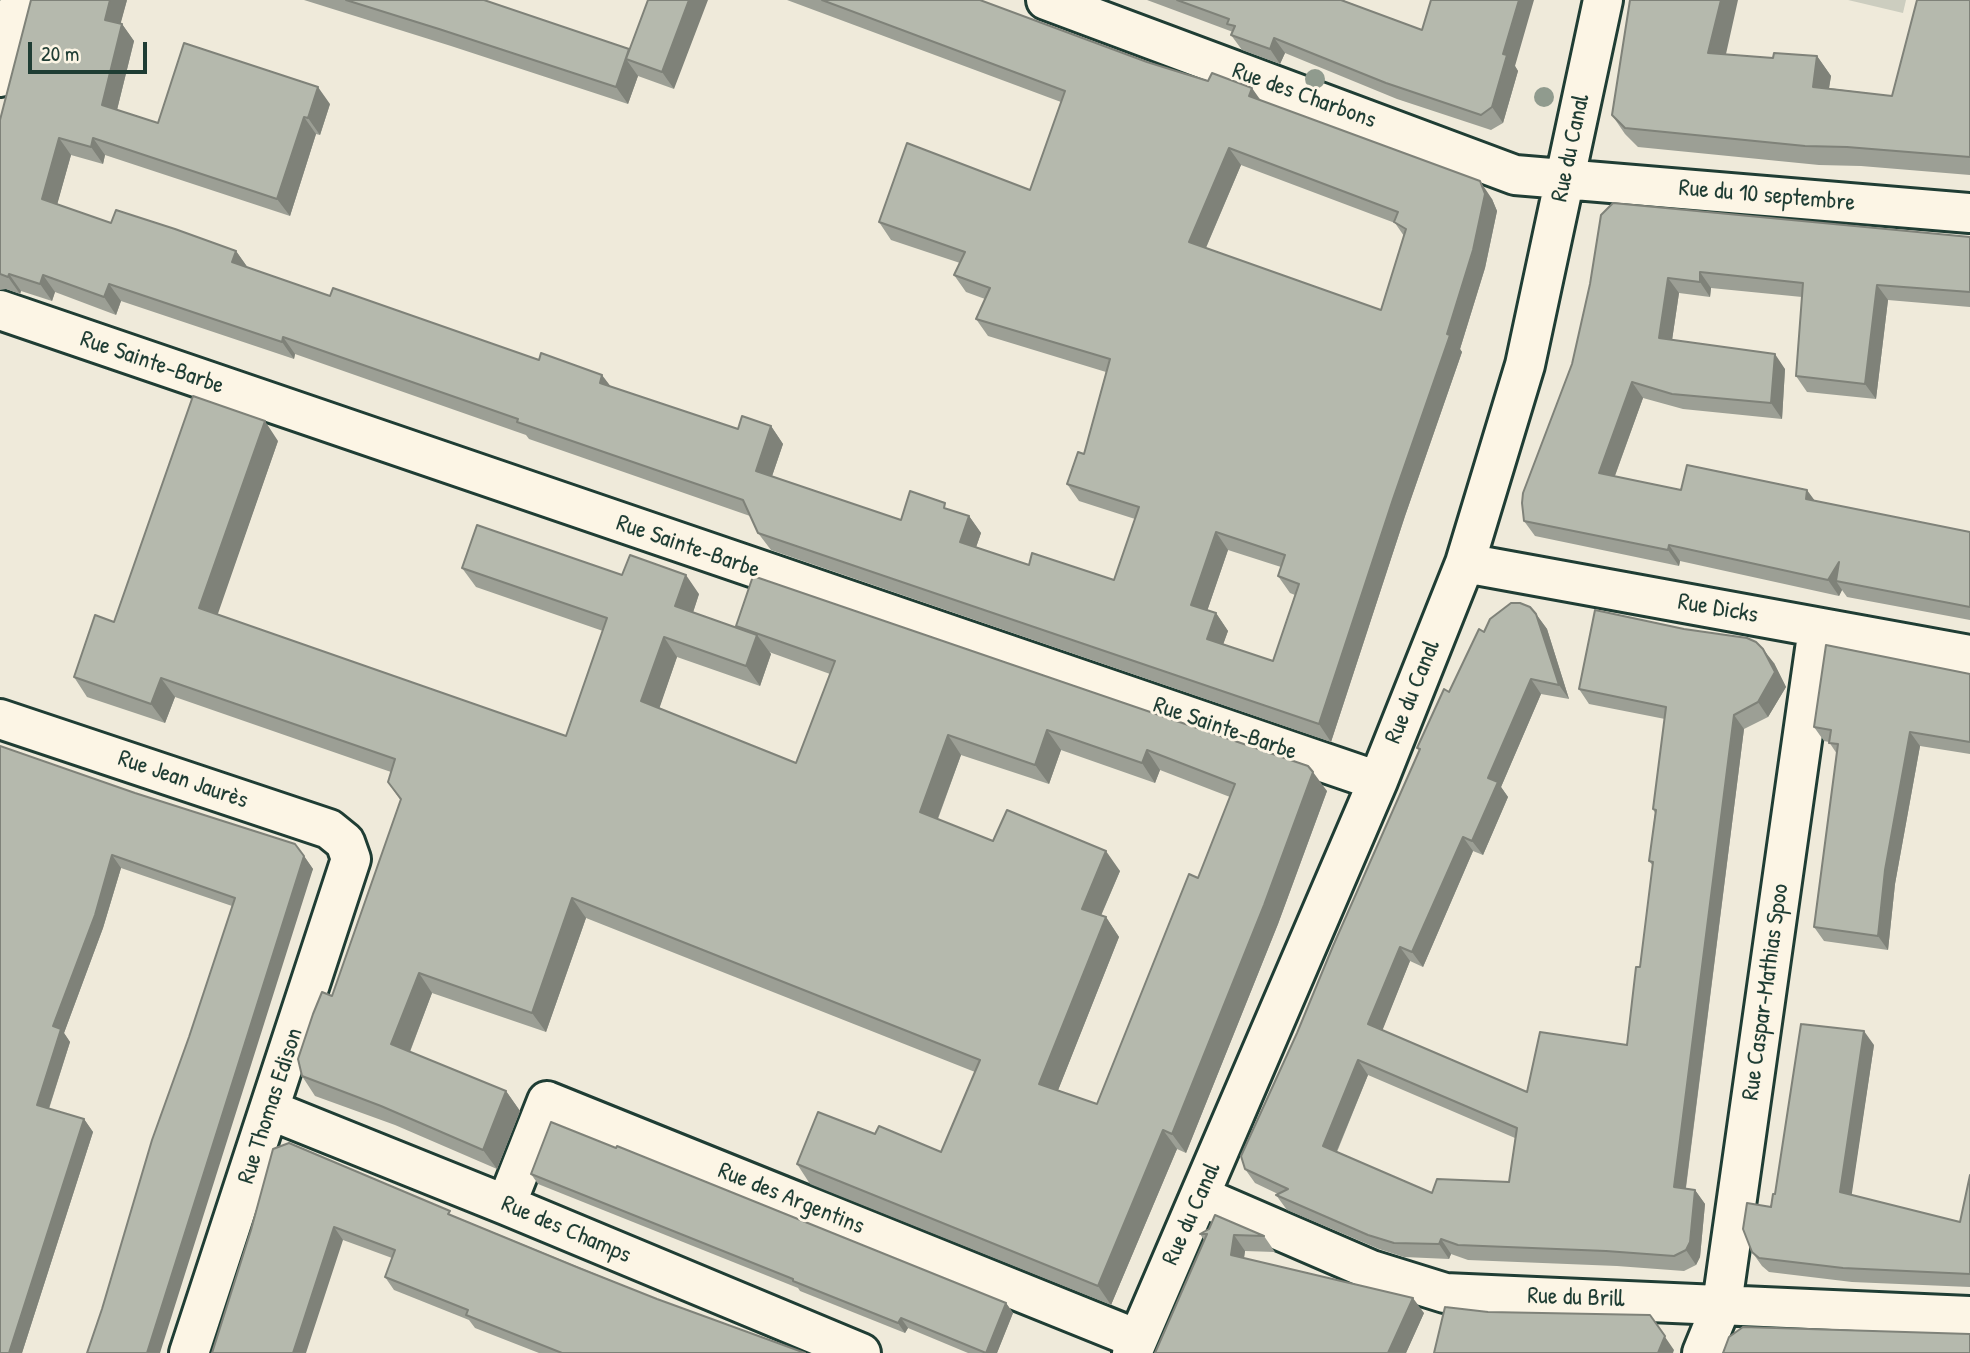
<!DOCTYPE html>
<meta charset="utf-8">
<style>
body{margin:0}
#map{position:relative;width:1970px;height:1353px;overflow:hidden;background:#efeada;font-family:"Patrick Hand",sans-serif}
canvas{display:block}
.scale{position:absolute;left:28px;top:42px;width:119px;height:32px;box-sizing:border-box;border:4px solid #1f3d34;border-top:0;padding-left:9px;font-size:21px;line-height:24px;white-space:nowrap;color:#1f3d34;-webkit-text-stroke:5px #fcf5e5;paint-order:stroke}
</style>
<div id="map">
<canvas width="1970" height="1353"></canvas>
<div class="scale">20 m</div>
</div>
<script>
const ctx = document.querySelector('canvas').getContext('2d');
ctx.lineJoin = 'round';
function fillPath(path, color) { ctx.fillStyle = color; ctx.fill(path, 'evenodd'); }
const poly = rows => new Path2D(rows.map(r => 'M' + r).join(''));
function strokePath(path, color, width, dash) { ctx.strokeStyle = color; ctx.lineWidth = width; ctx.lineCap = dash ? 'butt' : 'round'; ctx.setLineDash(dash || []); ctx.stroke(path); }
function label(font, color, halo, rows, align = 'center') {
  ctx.font = font + ' "Patrick Hand",sans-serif'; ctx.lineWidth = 6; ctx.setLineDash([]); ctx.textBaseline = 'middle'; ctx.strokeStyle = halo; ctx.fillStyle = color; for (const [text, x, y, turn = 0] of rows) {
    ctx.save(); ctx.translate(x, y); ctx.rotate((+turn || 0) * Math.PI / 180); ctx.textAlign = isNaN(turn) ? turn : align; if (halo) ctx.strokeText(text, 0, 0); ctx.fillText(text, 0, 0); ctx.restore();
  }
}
const green = poly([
 [1848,0,1906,0,1903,13]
]);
const street = poly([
 [1046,0,1515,175,1970,213],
 [0,77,20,0],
 [0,310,1378,781],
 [1465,563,1970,655],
 [0,719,329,829,345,842,351,859,189,1353],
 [270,1110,506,1205,861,1353],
 [1200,1196,1371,1270,1445,1293,1970,1316],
 [506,1205,547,1101,1137,1339],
 [1132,1353,1378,781,1465,563,1525,365,1603,0],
 [1702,1353,1722,1304,1818,628]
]);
const trees = [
 [1315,79],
 [1544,97]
];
const wall = poly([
 [127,0,120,24,122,24,134,41,117,110,158,123,330,104,320,135,316,134,290,216,105,155,103,164,71,155,57,204,111,223,236,251,248,268,330,296,738,429,771,426,783,444,772,476,901,520,950,510,969,516,981,533,976,547,1029,565,1114,580,1135,519,1079,501,1067,484,1084,454,1106,372,988,336,976,319,985,299,966,292,954,275,960,263,891,240,879,222,1030,190,1061,102,787,0,980,0,1147,62,1261,100,1492,199,1497,211,1485,268,1460,349,1462,352,1405,516,1331,742,771,550,758,533,750,516,529,439,526,435,295,354,294,359,121,301,116,315,55,292,52,301,21,291,20,294,6,289,0,290,0,120],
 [1241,165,1395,223,1404,236,1381,310,1206,248],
 [1228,550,1281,567,1278,576,1290,593,1295,595,1273,661,1223,644,1228,631,1216,613,1207,611],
 [304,0,484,0,630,49,648,0,674,89,638,76,628,104,451,46],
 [1147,0,1344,0,1345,1,1515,66,1518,71,1503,123,1491,130,1397,99,1285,53,1280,64,1242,50,1231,35,1233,32],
 [1970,0,1970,175,1861,166,1819,165,1638,147,1625,134,1612,115,1726,54,1773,58,1817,56,1831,76,1829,88,1892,96],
 [1970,237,1970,307,1888,300,1876,399,1807,392,1796,376,1802,297,1711,288,1710,297,1679,293,1672,340,1785,369,1782,419,1683,409,1643,398,1615,476,1681,490,1816,501,1970,532,1970,620,1847,597,1842,590,1839,596,1680,561,1679,566,1535,536,1524,521,1572,364,1590,284],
 [278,441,217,614,566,736,603,631,476,587,462,568,622,575,699,594,693,612,738,628,736,626,1327,791,1278,924,1186,1153,1177,1149,1111,1305,810,1184,797,1164,875,1134,941,1152,975,1072,586,918,546,1032,432,993,410,1052,506,1091,520,1111,497,1169,395,1125,315,1096,302,1076,332,996,401,801,388,782,391,772,175,697,165,723,87,697,74,677,114,622],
 [769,652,830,674,796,763,659,708,677,657,760,686,771,654],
 [1061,750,1155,783,1160,770,1230,797,1198,878,1097,1104,1058,1090,1119,937,1106,917,1101,916,1120,871,993,841,938,819,961,755,1049,784],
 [1536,614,1547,629,1569,699,1541,694,1501,787,1508,797,1483,855,1473,851,1423,967,1410,961,1382,1030,1527,1092,1627,1045,1640,967,1653,866,1649,861,1655,813,1653,809,1665,719,1589,704,1579,689,1774,663,1786,687,1768,717,1744,729,1686,1188,1695,1190,1705,1204,1700,1257,1696,1265,1684,1271,1617,1266,1468,1260,1451,1254,1449,1259,1404,1257,1379,1249,1287,1210,1276,1195,1278,1194,1255,1183,1245,1169,1297,1033,1420,751,1417,748,1484,632],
 [1368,1075,1515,1138,1509,1182,1432,1193,1337,1152],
 [1970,674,1970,754,1920,746,1895,884,1888,950,1824,941,1814,927,1837,754,1829,742,1824,741,1814,727],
 [0,746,304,856,313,869,102,1309,232,906,121,868,103,928,64,1033,70,1042,49,1109,84,1119,93,1132,22,1353],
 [1874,1045,1851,1195,1960,1222,1970,1175,1970,1287,1852,1282,1769,1272,1762,1266,1752,1252,1775,1194],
 [531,1174,1006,1303,1013,1313,997,1353,968,1353,908,1328,905,1333,800,1291,798,1288,538,1184],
 [454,1216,657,1299,805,1353,539,1353,475,1328,469,1320,394,1290,385,1277,392,1258,343,1240,251,1230],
 [1200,1234,1264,1236,1275,1252,1245,1251,1244,1258,1424,1313,1406,1353,1155,1353,1204,1240]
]);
const shadedWall = poly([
 [110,0,127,0,117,37,105,20],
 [689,0,708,0,674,89,662,72],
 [1519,0,1534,0,1515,66,1518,71,1503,123,1492,107,1503,54],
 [1721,0,1738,0,1722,72,1708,53],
 [122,24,134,41,114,122,102,105],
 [1274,38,1285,53,1280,64,1270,49],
 [1817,56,1831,76,1826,106,1813,87],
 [626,59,638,76,628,104,616,87],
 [318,87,330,104,320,135,308,118],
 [1252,88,1264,105,1249,96],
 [304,117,316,134,290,216,277,199],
 [59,138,71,155,54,216,42,199],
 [93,138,105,155,103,164,91,147],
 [1229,148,1241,165,1201,259,1189,242],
 [1480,181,1492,199,1497,211,1485,268,1460,349,1462,352,1405,516,1331,742,1319,724],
 [236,251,248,268,232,262],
 [1700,272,1711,288,1710,297,1700,282],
 [9,274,21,291,20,294,8,277],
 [43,275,55,292,52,301,40,284],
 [1668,278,1679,293,1670,354,1659,338],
 [109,284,121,301,116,315,104,297],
 [1877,285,1888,300,1876,399,1865,384],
 [283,337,295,354,294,359,282,342],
 [1775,354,1785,369,1782,419,1771,403],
 [602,375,615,392,600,383],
 [1632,382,1643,398,1610,489,1599,473],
 [265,421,278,441,213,628,199,608],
 [771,426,783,444,768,488,756,471],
 [1807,490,1818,505,1806,499],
 [969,516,981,533,972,559,960,542],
 [1216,532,1228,550,1203,623,1191,605],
 [1669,545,1680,561,1679,566,1668,550],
 [1839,562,1836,581,1842,590,1839,596,1828,580],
 [686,575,699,594,689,625,675,606],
 [1216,613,1228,631,1219,656,1207,639],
 [1536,614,1547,629,1569,699,1559,685],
 [757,635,771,654,760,686,746,666],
 [664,637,677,657,655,721,641,701],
 [1763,649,1774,663,1786,687,1768,717,1758,702],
 [161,678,175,697,165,723,151,704],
 [1531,679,1541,694,1501,787,1508,797,1483,855,1472,841,1488,778],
 [1734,715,1744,729,1684,1201,1674,1187],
 [1047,730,1061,750,1049,784,1035,765],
 [1910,732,1920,746,1895,884,1888,950,1878,936,1885,870],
 [948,735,961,755,933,831,920,812],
 [1147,750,1160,770,1155,783,1142,763],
 [1313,772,1327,791,1278,924,1186,1153,1172,1134],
 [1463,837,1473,851,1423,967,1412,952],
 [1106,851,1120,871,1095,929,1082,909],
 [112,855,121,868,103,928,64,1033,70,1042,46,1117,37,1105,53,1026],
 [304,856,313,869,160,1353,147,1353],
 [572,898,586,918,546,1032,532,1013],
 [1106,917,1119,937,1053,1103,1039,1084],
 [1400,947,1410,961,1379,1039,1368,1024],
 [419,973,432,993,405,1064,391,1044],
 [1864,1031,1874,1045,1850,1206,1840,1192],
 [1358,1060,1368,1075,1333,1160,1323,1146],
 [506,1091,520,1111,497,1169,483,1150],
 [84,1119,93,1132,22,1353,9,1353],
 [1163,1130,1177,1149,1111,1305,1098,1286],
 [1695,1190,1705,1204,1700,1257,1696,1265,1686,1250],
 [334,1227,343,1240,306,1353,293,1353],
 [1234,1235,1245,1251,1242,1271,1231,1255],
 [1441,1239,1451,1254,1449,1259,1439,1244],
 [1413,1298,1424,1313,1406,1353,1388,1353],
 [1006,1303,1013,1313,997,1353,986,1353],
 [1650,1315,1674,1350,1673,1353,1658,1353],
 [901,1318,908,1328,905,1333,898,1323]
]);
const building = poly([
 [31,0,110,0,105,20,122,24,102,105,158,123,184,43,318,87,308,118,304,117,277,199,93,138,91,147,59,138,42,199,111,223,116,210,175,229,236,251,232,262,330,296,333,288,539,360,541,353,602,375,600,383,738,429,742,416,771,426,756,471,901,520,910,491,945,503,944,508,969,516,960,542,1029,565,1032,553,1114,580,1139,507,1067,484,1078,452,1084,454,1110,359,976,319,990,288,954,275,965,252,879,222,907,143,1030,190,1065,91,822,0,980,0,1147,62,1208,81,1212,73,1252,88,1249,96,1480,181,1485,194,1473,250,1447,334,1450,335,1393,499,1319,724,758,533,743,500,517,422,518,419,283,337,282,342,109,284,104,297,43,275,40,284,9,274,8,277,0,274,0,120,31,0],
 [1229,148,1398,212,1394,222,1406,229,1381,310,1189,242,1229,148],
 [1216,532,1285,555,1278,576,1299,584,1273,661,1207,639,1216,613,1191,605,1216,532],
 [346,0,484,0,629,49,616,87,439,29,346,0],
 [648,0,689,0,662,72,626,59,648,0],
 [1177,0,1341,0,1422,30,1431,0,1519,0,1503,54,1507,55,1492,107,1481,115,1386,83,1274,38,1270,49,1231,35,1235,26,1227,24,1229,19,1177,0],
 [1630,0,1721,0,1708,53,1773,58,1774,53,1817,56,1813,87,1892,96,1917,0,1970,0,1970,157,1847,147,1805,146,1625,128,1612,115,1630,0],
 [1613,203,1970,237,1970,292,1877,285,1865,384,1796,376,1803,283,1700,272,1700,282,1668,278,1659,338,1775,354,1771,403,1672,394,1632,382,1599,473,1681,490,1687,465,1807,490,1806,499,1970,532,1970,607,1836,581,1839,562,1828,580,1669,545,1668,550,1524,521,1522,503,1523,493,1572,364,1590,284,1601,215,1613,203],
 [193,396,265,421,199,608,566,736,607,618,462,568,477,525,622,575,630,555,686,575,675,606,757,635,746,666,664,637,641,701,796,763,835,661,736,626,753,576,1308,766,1313,772,1264,905,1172,1134,1163,1130,1098,1286,797,1164,818,1112,875,1134,879,1126,941,1152,980,1060,572,898,532,1013,419,973,391,1044,506,1091,483,1150,381,1106,302,1076,298,1059,313,1014,322,992,332,996,401,799,388,782,395,759,161,678,151,704,74,677,95,615,114,622,193,396],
 [1047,730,1142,763,1147,750,1235,784,1198,878,1189,874,1097,1104,1039,1084,1106,917,1082,909,1106,851,1007,810,993,841,920,812,948,735,1035,765,1047,730],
 [1511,603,1520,603,1530,607,1536,614,1559,685,1531,679,1488,778,1498,782,1472,841,1463,837,1412,952,1400,947,1368,1024,1527,1092,1540,1032,1627,1045,1636,967,1640,967,1653,862,1649,861,1656,810,1653,809,1666,707,1579,689,1595,610,1684,629,1747,638,1756,642,1763,649,1775,672,1758,702,1734,715,1674,1187,1695,1190,1690,1242,1686,1250,1674,1256,1606,1251,1458,1245,1441,1239,1439,1244,1394,1243,1368,1235,1276,1195,1288,1189,1245,1169,1241,1156,1297,1033,1333,946,1420,749,1417,748,1444,689,1449,692,1479,629,1484,632,1490,619,1511,603],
 [1358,1060,1517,1128,1509,1182,1437,1179,1432,1193,1323,1146,1358,1060],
 [1826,645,1970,674,1970,742,1910,732,1885,870,1878,936,1814,927,1838,744,1829,743,1831,730,1814,727,1826,645],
 [0,746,135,793,295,844,304,856,147,1353,87,1353,102,1309,152,1140,189,1037,235,898,112,855,95,915,53,1026,61,1029,37,1105,84,1119,9,1353,0,1353,0,746],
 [1801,1024,1864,1031,1840,1192,1960,1222,1970,1175,1970,1274,1843,1268,1759,1258,1752,1252,1743,1229,1747,1203,1771,1207,1773,1194,1775,1194,1801,1024],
 [551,1122,616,1148,617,1146,1006,1303,986,1353,901,1318,898,1323,793,1281,793,1279,531,1174,551,1122],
 [289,1143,450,1211,448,1214,579,1268,657,1299,805,1353,562,1353,466,1315,468,1310,385,1277,395,1250,334,1227,293,1353,212,1353,251,1230,273,1149,289,1143],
 [1215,1215,1264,1236,1234,1235,1231,1255,1413,1298,1388,1353,1155,1353,1207,1234,1200,1234,1209,1229,1215,1215],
 [1445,1307,1488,1312,1650,1315,1665,1336,1658,1353,1434,1353,1445,1307],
 [1743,1327,1970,1334,1970,1353,1723,1353,1729,1337,1743,1327]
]);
const streetNames = [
 ["Rue des Charbons",1304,96,20],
 ["Rue du Canal",1571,148,-78],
 ["Rue du 10 septembre",1767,196,5],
 ["Rue Sainte-Barbe",152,363,19],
 ["Rue Sainte-Barbe",688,547,19],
 ["Rue Dicks",1718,609,10],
 ["Rue du Canal",1413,692,-68],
 ["Rue Sainte-Barbe",1225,729,19],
 ["Rue Jean Jaurès",183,780,19],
 ["Rue Caspar-Mathias Spoo",1766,992,-82],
 ["Rue Thomas Edison",271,1106,-72],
 ["Rue des Argentins",791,1199,22],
 ["Rue du Canal",1192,1214,-66],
 ["Rue des Champs",566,1230,23],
 ["Rue du Brill",1576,1298,2]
];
fillPath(green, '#cccdbf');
strokePath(street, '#1f3d34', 44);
strokePath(street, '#fcf5e5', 38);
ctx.fillStyle = '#909b8e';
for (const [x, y] of trees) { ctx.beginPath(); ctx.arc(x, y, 10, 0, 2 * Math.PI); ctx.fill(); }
fillPath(wall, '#9c9f95');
fillPath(shadedWall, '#7f8279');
fillPath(building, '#b5b9ad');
strokePath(building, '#7f8279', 2);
label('24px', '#1f3d34', '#fcf5e5', streetNames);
</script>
